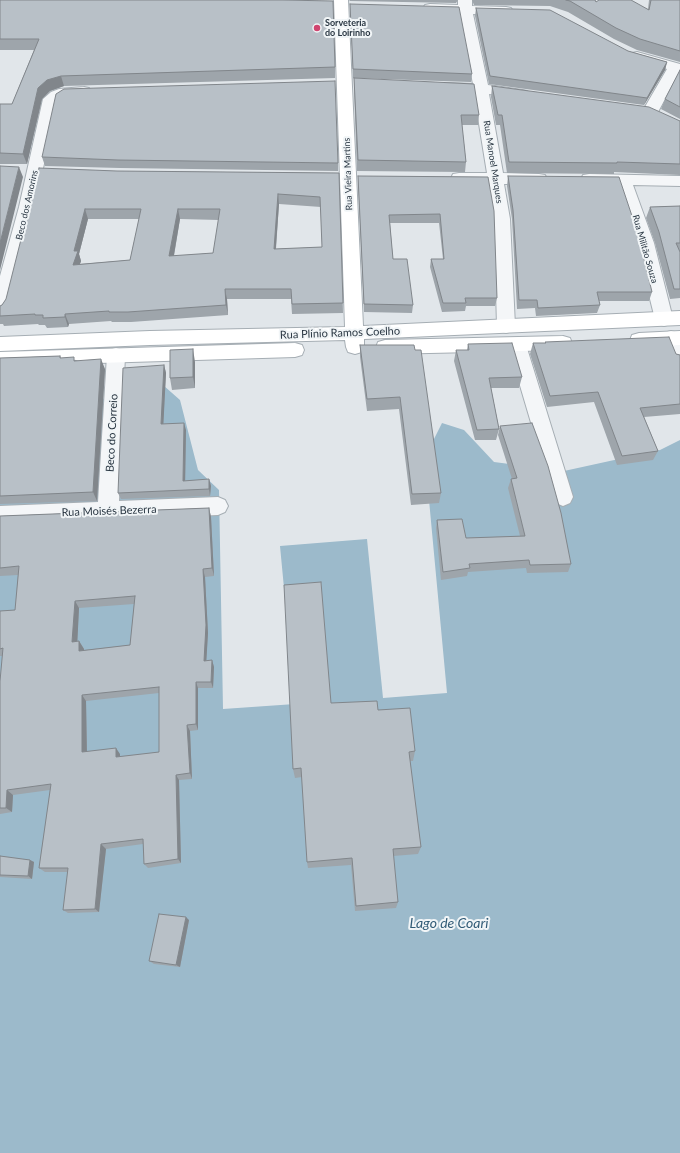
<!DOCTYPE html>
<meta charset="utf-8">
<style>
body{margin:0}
canvas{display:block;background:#e1e6ea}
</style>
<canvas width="680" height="1153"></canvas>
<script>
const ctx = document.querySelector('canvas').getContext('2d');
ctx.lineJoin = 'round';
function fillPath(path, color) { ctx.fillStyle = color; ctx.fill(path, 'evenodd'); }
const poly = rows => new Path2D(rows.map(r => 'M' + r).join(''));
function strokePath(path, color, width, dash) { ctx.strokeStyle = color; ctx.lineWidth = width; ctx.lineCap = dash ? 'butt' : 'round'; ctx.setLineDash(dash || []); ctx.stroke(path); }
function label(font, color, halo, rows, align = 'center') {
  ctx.font = font + ' Lato,sans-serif'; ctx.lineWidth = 4; ctx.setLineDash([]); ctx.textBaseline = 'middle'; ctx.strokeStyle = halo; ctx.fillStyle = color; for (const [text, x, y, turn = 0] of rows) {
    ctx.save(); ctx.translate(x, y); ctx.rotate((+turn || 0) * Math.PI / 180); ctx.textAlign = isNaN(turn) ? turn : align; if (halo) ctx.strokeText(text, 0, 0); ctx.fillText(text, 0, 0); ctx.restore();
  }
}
const water = poly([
 [147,371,180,400,198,470,219,490,223,709,295,704,280,546,367,539,383,698,447,693,425,457,442,423,464,430,494,462,564,471,660,450,680,440,680,1153,0,1153,0,418,90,415,122,377]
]);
const street = poly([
 [458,0,472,0,472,6,506,7,511,8,513,11,511,14,506,15,473,14,488,85,522,90,527,91,529,94,527,97,522,98,489,94,503,173,539,174,545,175,547,179,545,183,539,184,504,184,510,219,515,326,512,331,506,333,500,331,497,326,494,219,488,184,459,183,453,182,451,178,453,174,459,173,487,173,474,93,444,91,439,90,437,87,439,84,444,83,473,84,459,13,430,12,425,11,423,8,425,5,430,4,458,5,458,0],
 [637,52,680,64,680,71,658,112,655,115,650,117,645,115,642,112,667,69,632,59,630,56,632,53,637,52],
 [84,87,89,88,91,91,89,94,66,96,57,101,35,207,9,309,6,314,0,315,0,276,19,207,43,99,51,92,59,89,84,87],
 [589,174,680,176,680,186,633,185,654,243,673,319,670,324,664,326,658,324,655,319,636,243,617,185,583,183,581,179,583,175,589,174],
 [671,331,678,333,680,338,680,366,673,364,662,338,664,333,671,331],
 [517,338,524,340,526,345,573,497,570,503,563,506,556,503,553,497,508,345,510,340,517,338],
 [116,348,123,350,125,355,119,501,218,497,225,500,228,506,225,512,218,515,0,524,0,506,98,502,107,355,109,350,116,348]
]);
const secondary = poly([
 [334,0,348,0,363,326,680,311,680,325,364,339,364,347,362,352,355,354,348,352,346,347,345,340,150,345,0,351,0,337,150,331,345,327,334,0],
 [680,331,680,345,639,347,632,345,630,340,632,335,639,333,680,331],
 [563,336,570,338,572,343,570,348,563,350,385,354,378,352,376,347,378,342,385,340,563,336],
 [295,343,302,345,304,350,302,355,295,357,0,366,0,352,295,343]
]);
const wall = poly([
 [0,0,335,67,335,78,64,86,50,91,42,99,27,164,0,164,0,104,12,104,34,50,0,50],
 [349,0,458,0,456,3,350,1],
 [472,0,595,0,596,2,648,9,649,0,680,0,680,62,637,50,614,39,568,12,550,6,474,5],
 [350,4,472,74,471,82,353,78],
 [476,8,628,51,667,62,665,70,644,105,489,84,475,16],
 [680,70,680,119,661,109,665,99],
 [354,78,479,115,478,125,462,125,466,162,465,172,357,171,354,89],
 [492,86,680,121,680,175,614,172,614,174,507,173,500,125,496,125,491,97],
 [42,157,338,163,338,171,120,168,45,166],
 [117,171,339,173,343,313,292,314,291,299,227,299,228,315,131,322,112,322,111,321,69,324,68,327,47,328,45,325,39,325,38,324,4,326,3,324,0,324,0,306,2,305],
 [279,204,321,207,322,247,276,249],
 [88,219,139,219,130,260,80,264,81,261,79,254],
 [180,219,219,220,213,253,174,256],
 [358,176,488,177,497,298,495,306,466,306,465,311,442,312,430,267,431,259,443,259,439,223,390,223,393,259,413,305,412,313,364,312,358,184],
 [508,176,652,292,649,301,599,301,600,305,597,313,536,316,535,308,517,309,512,219,507,186],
 [680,206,680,298,670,299,655,243,646,218,650,207],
 [545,342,676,354,680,355,680,414,644,417,658,451,653,460,617,465,594,402,547,407,530,354,533,343,545,343],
 [468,344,522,377,519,388,491,388,499,429,496,440,475,440,454,361,456,350,467,350],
 [360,345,415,350,441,493,439,503,411,505,399,409,367,411,360,357],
 [60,356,61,358,76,360,105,369,97,501,0,504,0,358],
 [195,362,195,388,172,390,170,378],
 [164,365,166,373,163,424,186,430,185,481,209,479,211,486,210,496,121,499,118,493],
 [500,426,571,564,568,572,527,573,526,568,468,572,467,576,441,580,436,528,437,520,466,538,520,536,508,488,511,479,512,479,498,435],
 [209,508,211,517,214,576,205,577,208,633,206,661,212,660,214,667,213,688,198,688,198,730,190,731,192,779,179,780,181,863,148,868,144,864,143,844,106,849,99,912,68,913,63,910,68,872,45,872,39,868,50,790,13,795,12,812,0,814,0,681,3,656,0,656,0,611,15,610,18,575,0,576,0,516],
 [134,604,130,645,84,650,84,649,79,641,77,642,79,608],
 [159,693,159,752,120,757,120,754,87,751,86,701],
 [331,703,378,710,415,751,413,761,410,761,421,847,418,854,393,856,398,902,396,908,355,911,351,865,308,868,307,862,302,777,295,778,293,769],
 [0,856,30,860,34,862,32,879,0,877],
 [189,920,180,967,154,964,149,961]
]);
const shadedWall = poly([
 [667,62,665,70,644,105,647,98],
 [61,76,64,86,50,91,42,99,27,164,23,154,38,88,47,80],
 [19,167,23,177,0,270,0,243],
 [278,194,279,204,275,259,274,249],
 [85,209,88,219,79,254,81,261,76,275,73,265,74,251],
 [178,209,180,219,172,266,169,256],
 [225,289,227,299,228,315,226,305],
 [65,314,69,324,68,327,65,317],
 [193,349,195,362,195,388,193,377],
 [101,359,105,369,97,501,93,492],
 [164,365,166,373,163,432,161,424],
 [184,423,186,430,185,488,183,481],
 [209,479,211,486,210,496,209,489],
 [209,508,211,517,214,576,212,568],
 [203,569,205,577,208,633,206,667,204,661],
 [75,601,79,608,77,649,72,642],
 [79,641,84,649,83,658,79,651],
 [212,660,214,667,213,688,211,682],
 [196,682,198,688,198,730,196,724],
 [82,695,86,701,87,758,82,752],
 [187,725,190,731,192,779,190,773],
 [116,748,120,754,120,763,116,757],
 [176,775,179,780,181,863,178,859],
 [7,790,13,795,12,812,6,808],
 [101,844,106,849,99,912,95,909],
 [30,860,34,862,32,879,28,876],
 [186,917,189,920,180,967,176,965]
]);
const building = poly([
 [0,0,283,0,333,1,335,67,61,76,47,80,38,88,23,154,0,153,0,104,12,104,39,39,0,39,0,0],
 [566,0,595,0,596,2,599,0,631,0,649,10,651,0,680,0,680,51,640,39,616,28,570,1,566,0],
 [350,4,459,7,472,74,353,69,350,4],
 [476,8,550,10,628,51,667,62,647,98,490,76,476,8],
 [680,70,680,107,665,99,680,70],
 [354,78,474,84,479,115,461,115,466,162,358,160,354,78],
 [335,81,338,163,118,160,42,157,56,94,64,89,335,81],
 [492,86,649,107,680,121,680,164,617,162,617,163,509,162,502,115,498,115,492,86],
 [0,166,19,167,0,243,0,166],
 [39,168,117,171,339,173,343,303,292,304,291,289,225,289,226,305,128,312,109,312,109,311,65,314,65,317,43,318,43,315,35,315,35,314,0,316,0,306,2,305,6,299,39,168],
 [278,194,320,197,322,247,274,249,278,194],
 [85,209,141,209,130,260,73,265,78,251,74,251,85,209],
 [178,209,220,209,213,253,169,256,178,209],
 [358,176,488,177,494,211,497,298,465,298,466,303,443,303,431,259,444,259,440,214,389,215,393,259,407,259,413,305,364,304,358,176],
 [508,176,619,177,638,234,652,292,597,292,600,305,538,308,537,300,519,300,513,210,508,176],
 [680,206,680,243,676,243,680,252,680,289,674,289,659,232,650,207,680,206],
 [669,337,676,354,680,355,680,404,640,408,658,451,622,456,598,392,550,396,533,343,546,343,545,342,669,337],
 [512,343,522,377,489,378,499,429,477,430,456,350,469,350,468,344,512,343],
 [360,345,414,345,415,350,421,350,441,493,412,494,400,397,367,399,360,345],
 [193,349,193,377,170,378,170,350,193,349],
 [60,356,60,358,74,357,74,361,101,359,93,492,0,496,0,358,60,356],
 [164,365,161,424,184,423,183,481,209,479,209,489,118,493,123,368,164,365],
 [532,423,548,466,561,513,571,564,530,565,529,560,469,564,470,568,443,572,437,520,462,519,466,538,525,536,511,479,517,478,500,426,532,423],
 [209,508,212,568,203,569,206,625,204,661,212,660,211,682,196,682,196,724,187,725,190,773,176,775,178,859,144,864,143,839,101,844,95,909,63,910,68,868,39,868,51,784,7,790,6,808,0,808,0,681,3,648,0,649,0,611,15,610,19,566,0,568,0,516,209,508],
 [135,596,130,645,79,651,79,641,72,642,75,601,135,596],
 [159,687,159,752,116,757,116,748,82,752,82,695,159,687],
 [321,582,331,703,377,701,378,710,410,708,415,751,409,752,421,847,393,849,398,902,356,906,352,858,307,862,301,768,293,769,284,585,321,582],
 [0,856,30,860,28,876,0,875,0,856],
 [159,914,186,917,176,965,149,961,159,914]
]);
const markers = [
 [317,28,4,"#d04570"]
];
const farPoinames = [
 ["Sorveteria",325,23],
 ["do Loirinho",325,33]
];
const farStreetnames = [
 ["Rua Manoel Marques",493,162,81],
 ["Rua Vieira Martins",348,174,-92],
 ["Beco dos Amorins",27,205,-77],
 ["Rua Militão Souza",645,249,74]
];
const streetNames = [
 ["Rua Plínio Ramos Coelho",340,333,-2],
 ["Beco do Correio",112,433,-87],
 ["Rua Moisés Bezerra",109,511,-2]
];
const nearWaternames = [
 ["Lago de Coari",449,923]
];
fillPath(water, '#9cbacb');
strokePath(street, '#a6aeb4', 2);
strokePath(secondary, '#a6aeb4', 2);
fillPath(street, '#f4f6f8');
fillPath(secondary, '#fff');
fillPath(wall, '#9ea5ab');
fillPath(shadedWall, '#81868b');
fillPath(building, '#b8c0c7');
strokePath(building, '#81868b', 1);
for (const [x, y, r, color] of markers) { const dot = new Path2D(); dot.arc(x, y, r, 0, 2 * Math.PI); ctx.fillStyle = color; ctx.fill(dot); strokePath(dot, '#f1f5f7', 1.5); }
label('bold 9px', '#293642', '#f1f5f7', farPoinames, 'left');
label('9px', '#293642', '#f1f5f7', farStreetnames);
label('11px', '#293642', '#f1f5f7', streetNames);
label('italic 14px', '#325c77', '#f1f5f7', nearWaternames);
</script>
